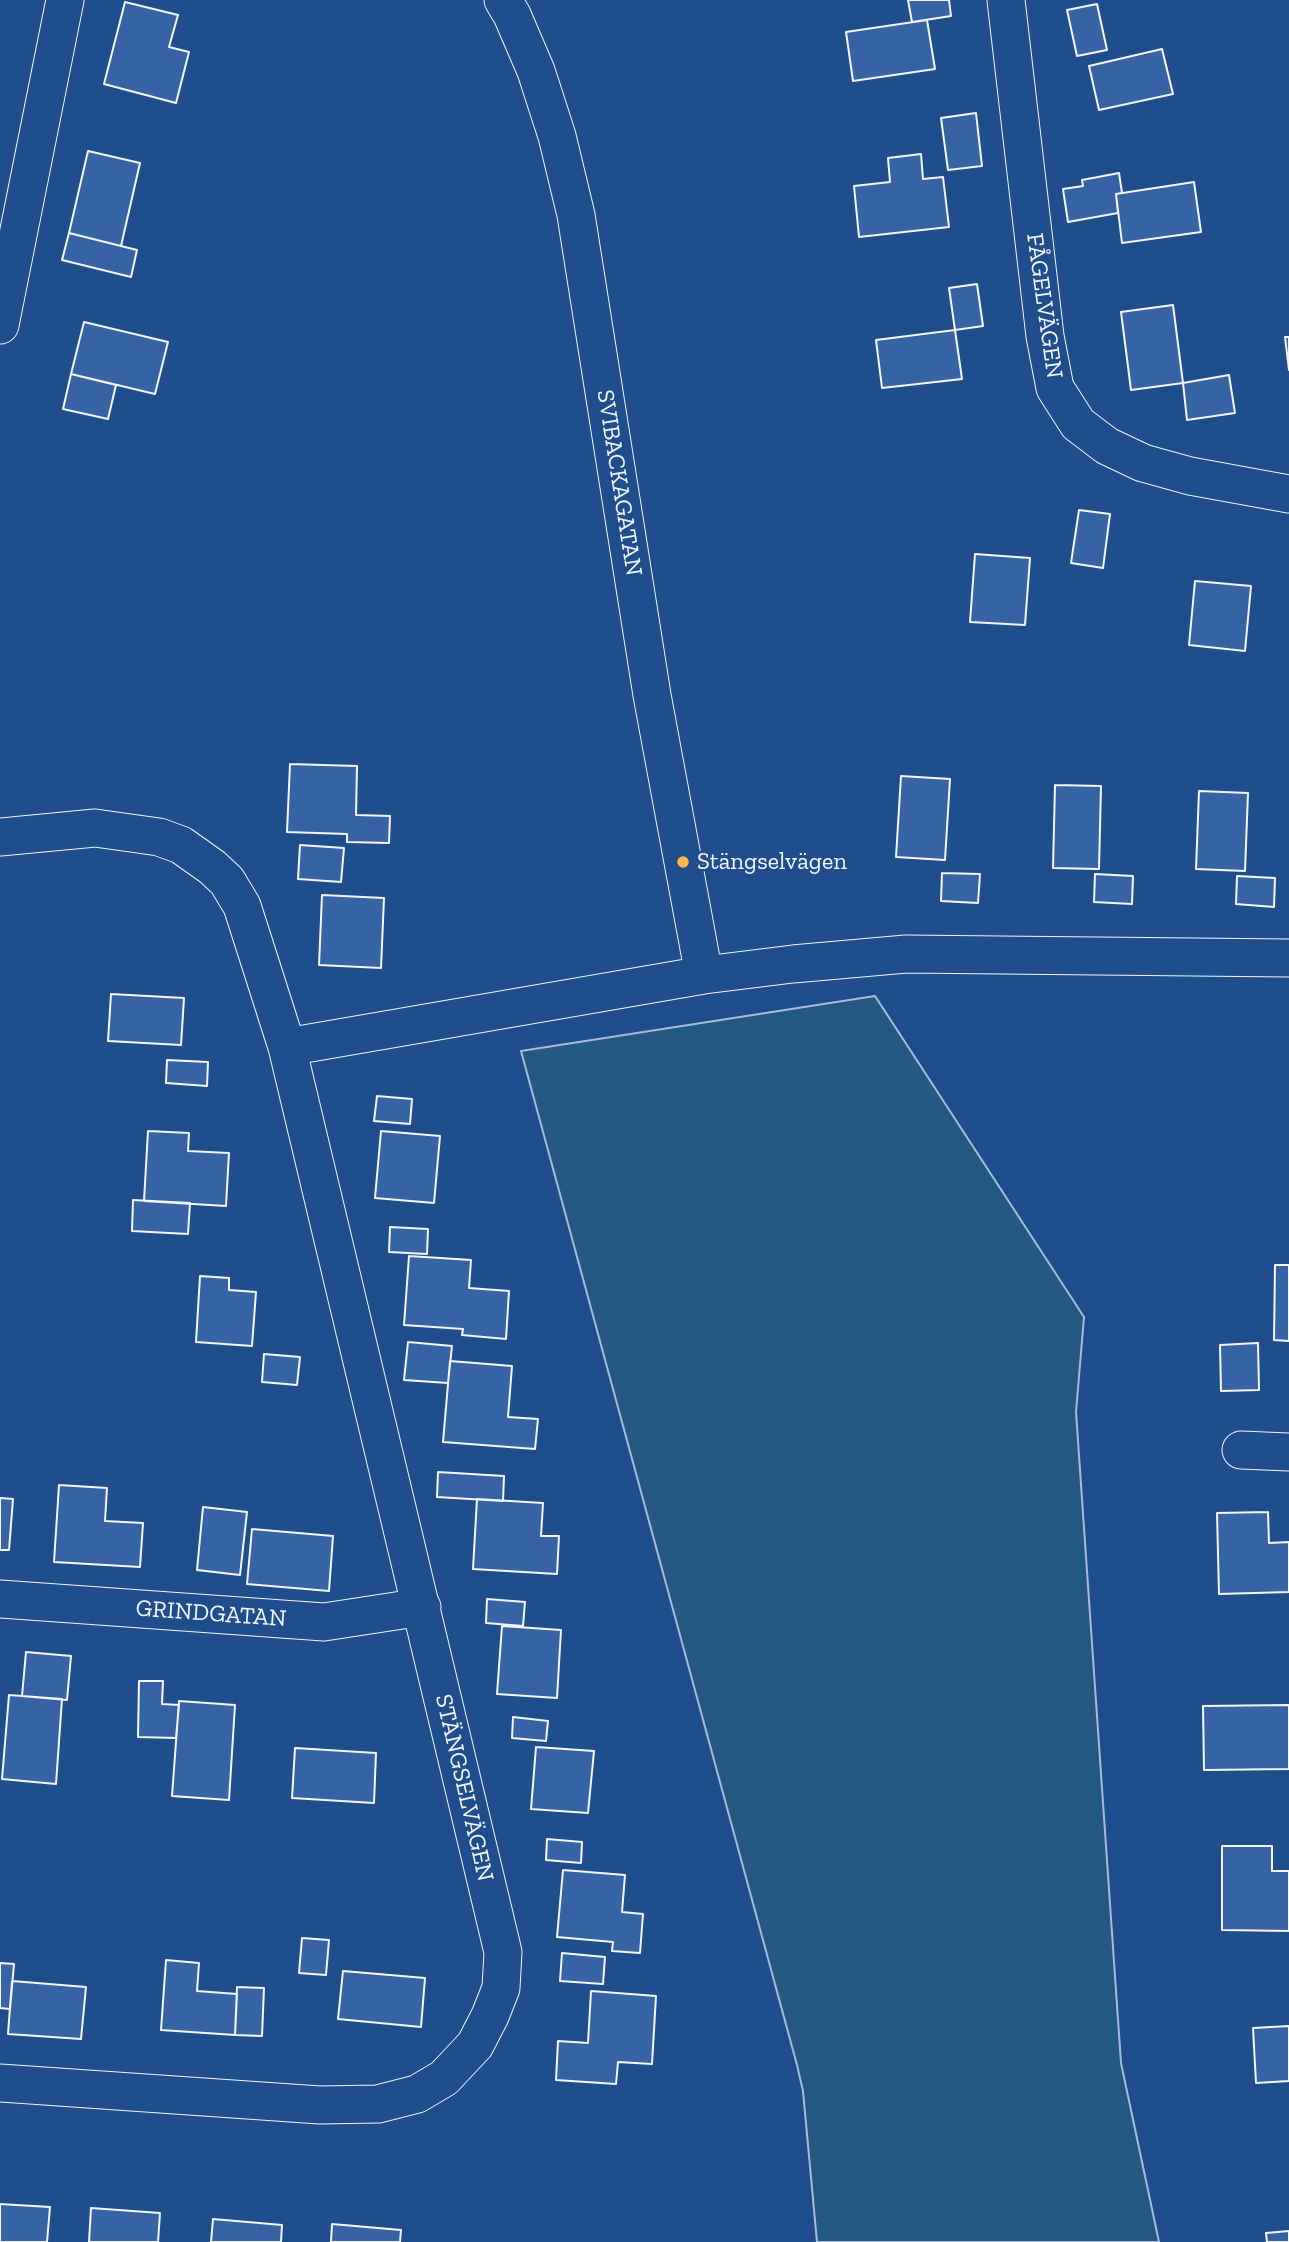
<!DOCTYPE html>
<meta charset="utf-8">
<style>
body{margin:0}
canvas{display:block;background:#1f4e8c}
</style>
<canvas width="1289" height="2242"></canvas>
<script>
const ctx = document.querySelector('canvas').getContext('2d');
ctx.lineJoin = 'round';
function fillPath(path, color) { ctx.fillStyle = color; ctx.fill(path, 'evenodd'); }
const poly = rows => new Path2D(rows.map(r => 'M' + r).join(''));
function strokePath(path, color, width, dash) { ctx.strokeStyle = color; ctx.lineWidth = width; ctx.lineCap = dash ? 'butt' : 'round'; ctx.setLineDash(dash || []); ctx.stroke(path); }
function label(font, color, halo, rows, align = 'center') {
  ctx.font = font + ' "Zilla Slab",serif'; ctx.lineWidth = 5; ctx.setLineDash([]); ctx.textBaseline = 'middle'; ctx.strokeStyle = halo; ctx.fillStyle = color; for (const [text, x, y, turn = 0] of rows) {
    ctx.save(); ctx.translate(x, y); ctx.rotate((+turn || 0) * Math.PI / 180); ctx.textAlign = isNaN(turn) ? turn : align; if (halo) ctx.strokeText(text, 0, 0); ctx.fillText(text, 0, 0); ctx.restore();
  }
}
const green = poly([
 [875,996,1084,1317,1076,1412,1121,2063,1159,2242,817,2242,803,2091,797,2065,521,1051,875,996]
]);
const building = poly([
 [908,0,949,0,951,16,912,22,908,0],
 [125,2,178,15,169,47,189,52,176,103,104,84,125,2],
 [1097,4,1107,50,1077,56,1067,10,1097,4],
 [927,20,935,69,853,81,846,32,927,20],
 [1162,49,1173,94,1099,110,1089,66,1162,49],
 [976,113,982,166,948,170,941,118,976,113],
 [88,151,140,163,121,246,69,233,88,151],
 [921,154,923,179,943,177,949,227,859,237,854,186,890,182,888,158,921,154],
 [1119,173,1122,193,1116,194,1118,213,1068,222,1063,189,1083,186,1082,180,1119,173],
 [1194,182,1201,232,1122,243,1116,194,1194,182],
 [69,233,137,250,131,277,62,260,69,233],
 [977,284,983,326,955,330,949,288,977,284],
 [1173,305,1183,383,1131,390,1121,312,1173,305],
 [84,322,168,342,155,394,71,374,84,322],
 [955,330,962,379,882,388,876,340,955,330],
 [1285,337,1289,337,1289,370,1285,337],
 [71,374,116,385,108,419,63,409,71,374],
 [1229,375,1235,413,1187,420,1183,383,1229,375],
 [1079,510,1110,514,1103,568,1071,563,1079,510],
 [975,554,1030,558,1025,625,970,622,975,554],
 [1195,581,1251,586,1245,651,1189,645,1195,581],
 [290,764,357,766,356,815,390,816,389,843,347,842,347,834,287,832,290,764],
 [901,776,950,779,945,860,896,857,901,776],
 [1055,785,1101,786,1099,869,1053,868,1055,785],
 [1199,791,1248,793,1245,871,1196,869,1199,791],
 [300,845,344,848,341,882,298,879,300,845],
 [942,873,980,874,978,903,941,901,942,873],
 [1095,874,1133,876,1132,904,1094,902,1095,874],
 [1237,876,1275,878,1274,907,1236,904,1237,876],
 [322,895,384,898,381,968,319,965,322,895],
 [111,994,184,998,181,1045,108,1041,111,994],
 [167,1060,208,1062,207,1086,166,1083,167,1060],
 [377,1096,412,1099,410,1124,374,1121,377,1096],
 [148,1131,189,1133,188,1151,229,1153,226,1206,144,1201,148,1131],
 [381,1131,440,1136,434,1203,375,1198,381,1131],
 [133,1200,190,1203,188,1234,132,1231,133,1200],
 [390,1227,428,1229,427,1254,389,1252,390,1227],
 [409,1256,471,1260,469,1288,509,1291,506,1339,462,1335,463,1329,404,1325,409,1256],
 [1275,1265,1289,1265,1289,1341,1274,1340,1275,1265],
 [200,1276,229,1278,229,1290,256,1292,252,1346,196,1342,200,1276],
 [408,1342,452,1346,448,1383,404,1380,408,1342],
 [1258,1343,1259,1390,1221,1391,1220,1345,1258,1343],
 [264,1354,300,1357,297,1385,262,1382,264,1354],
 [450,1361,512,1366,508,1417,538,1419,535,1449,443,1442,450,1361],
 [438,1472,504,1476,503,1501,437,1497,438,1472],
 [59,1485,107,1488,105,1521,143,1523,140,1567,54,1562,59,1485],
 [0,1498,13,1499,9,1550,0,1550,0,1498],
 [477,1499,543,1503,541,1536,559,1536,557,1574,473,1569,477,1499],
 [203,1507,247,1512,240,1575,197,1570,203,1507],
 [1268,1512,1269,1543,1289,1542,1289,1592,1219,1594,1217,1513,1268,1512],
 [252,1529,333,1536,329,1591,247,1584,252,1529],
 [487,1599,525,1602,523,1626,486,1623,487,1599],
 [502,1626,561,1630,557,1698,497,1694,502,1626],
 [26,1652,71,1656,67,1700,22,1696,26,1652],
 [139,1681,163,1681,162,1704,179,1705,176,1738,138,1737,139,1681],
 [9,1695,62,1699,56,1784,2,1779,9,1695],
 [179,1701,235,1705,229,1800,172,1796,179,1701],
 [1289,1705,1289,1769,1204,1770,1203,1706,1289,1705],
 [513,1717,548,1721,546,1741,512,1738,513,1717],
 [536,1747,594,1751,588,1813,531,1809,536,1747],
 [295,1748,376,1753,374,1803,292,1798,295,1748],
 [547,1839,582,1842,581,1863,546,1860,547,1839],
 [1222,1846,1272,1846,1272,1871,1289,1871,1289,1931,1222,1930,1222,1846],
 [563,1870,625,1875,622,1912,643,1914,640,1953,612,1951,613,1942,557,1937,563,1870],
 [302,1938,329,1940,326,1975,299,1973,302,1938],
 [562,1953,605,1957,603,1984,560,1981,562,1953],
 [166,1960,199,1963,197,1991,237,1994,235,2035,161,2030,166,1960],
 [0,1963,14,1964,10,2009,0,2008,0,1963],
 [343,1971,425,1978,421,2027,338,2019,343,1971],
 [12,1981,86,1987,81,2039,8,2034,12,1981],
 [237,1987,264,1988,262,2036,235,2035,237,1987],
 [591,1991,656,1996,652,2064,618,2062,616,2084,556,2080,558,2041,588,2043,591,1991],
 [1289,2026,1289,2081,1256,2083,1253,2028,1289,2026],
 [0,2204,50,2207,47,2242,0,2242,0,2204],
 [91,2208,160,2213,158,2242,89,2242,91,2208],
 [213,2219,282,2225,281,2242,211,2242,213,2219],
 [332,2224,401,2230,400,2242,331,2242,332,2224],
 [1289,2231,1289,2242,1267,2242,1266,2233,1289,2231]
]);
const minor = poly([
 [503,0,512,15,536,71,557,136,576,215,652,695,704,975],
 [1006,0,1045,336,1055,388,1078,424,1107,446,1143,463,1190,476,1289,494],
 [0,325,65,0],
 [0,837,95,828,159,837,181,845,212,867,227,881,242,906,287,1047,503,1952,501,1988,490,2016,475,2045,444,2078,417,2094,378,2104,320,2105,0,2083],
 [287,1047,704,975,793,964,906,954,1289,958],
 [1241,1450,1289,1452],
 [0,1599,324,1622,422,1607]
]);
const markers = [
 [683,862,7,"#ffb74d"]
];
const streetNames = [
 ["FÅGELVÄGEN",1044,306,82],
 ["SVIBACKAGATAN",619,483,81],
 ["GRINDGATAN",211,1614,4],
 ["STÄNGSELVÄGEN",464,1788,77]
];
const poiNames = [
 ["Stängselvägen",697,862]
];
fillPath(green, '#245a82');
strokePath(green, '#a8bbd7', 2);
fillPath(building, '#3563a3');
strokePath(building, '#f2f6ff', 2);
strokePath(minor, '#f2f6ff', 39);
strokePath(minor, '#1f4e8c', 37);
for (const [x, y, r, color] of markers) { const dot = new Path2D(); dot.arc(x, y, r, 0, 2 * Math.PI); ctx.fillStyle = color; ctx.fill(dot); strokePath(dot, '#1f4e8c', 2.5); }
label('24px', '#f2f6ff', '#1f4e8c', streetNames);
label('24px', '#f2f6ff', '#1f4e8c', poiNames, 'left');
</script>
